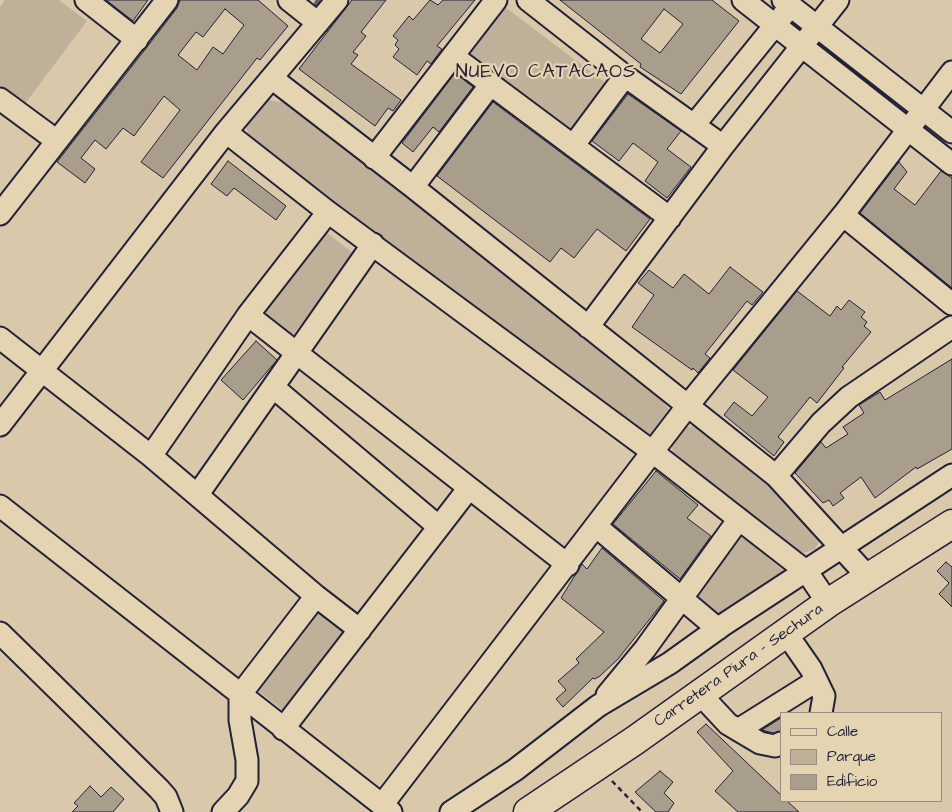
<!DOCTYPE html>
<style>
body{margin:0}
#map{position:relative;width:952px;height:812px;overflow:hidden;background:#d9c9aa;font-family:"Architects Daughter",sans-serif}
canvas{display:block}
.legend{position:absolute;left:780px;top:712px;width:162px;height:90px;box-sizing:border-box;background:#e5d4b1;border:1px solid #978d82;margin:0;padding:6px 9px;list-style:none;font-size:15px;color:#22223b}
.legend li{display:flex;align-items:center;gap:10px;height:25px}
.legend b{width:25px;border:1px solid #978d82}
</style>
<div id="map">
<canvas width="952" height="812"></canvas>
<ul class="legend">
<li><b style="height:6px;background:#e5d4b1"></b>Calle</li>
<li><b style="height:14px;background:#bfb09a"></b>Parque</li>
<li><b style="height:14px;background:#a99d8c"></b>Edificio</li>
</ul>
</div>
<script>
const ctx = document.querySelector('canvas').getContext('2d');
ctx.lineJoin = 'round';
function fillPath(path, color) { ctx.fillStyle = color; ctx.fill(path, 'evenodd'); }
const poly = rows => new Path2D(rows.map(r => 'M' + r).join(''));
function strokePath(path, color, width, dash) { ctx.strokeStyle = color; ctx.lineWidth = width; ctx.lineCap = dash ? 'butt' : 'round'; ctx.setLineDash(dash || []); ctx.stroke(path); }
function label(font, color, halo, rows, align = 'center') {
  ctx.font = font + ' "Architects Daughter",sans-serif'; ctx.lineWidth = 4.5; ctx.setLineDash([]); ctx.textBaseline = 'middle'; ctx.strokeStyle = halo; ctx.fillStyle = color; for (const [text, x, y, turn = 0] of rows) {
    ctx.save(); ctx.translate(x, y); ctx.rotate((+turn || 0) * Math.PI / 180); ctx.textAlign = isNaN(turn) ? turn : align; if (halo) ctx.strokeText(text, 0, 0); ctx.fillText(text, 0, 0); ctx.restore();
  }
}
const green = poly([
 [5,0,59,0,87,21,24,105,0,87,0,7],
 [505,7,607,84,568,135,467,57],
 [269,100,287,103,659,397,669,409,666,424,653,435,639,432,379,234,252,143,245,125,257,105],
 [326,232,354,254,289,340,260,319],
 [700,426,818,526,821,537,815,549,804,553,794,548,673,455,672,444,675,433,685,427],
 [735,530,784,571,715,620,687,596],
 [315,607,346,630,284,711,253,687]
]);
const stream = poly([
 [316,4,318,0]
]);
const building = poly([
 [106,0,148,0,133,21,106,0],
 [180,0,258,0,288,26,260,60,257,58,163,178,141,162,180,110,164,96,134,136,123,128,106,149,95,140,81,158,95,169,85,183,57,162,147,47,177,8,180,0],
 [225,9,244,25,223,54,213,47,197,70,178,55,196,32,203,37,225,9],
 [352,0,386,0,361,32,366,36,353,52,358,55,351,64,401,100,393,111,388,108,375,126,299,69,352,0],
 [430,0,438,5,443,0,475,0,437,46,442,49,431,64,427,61,417,75,393,57,399,49,395,45,398,40,393,36,409,16,413,20,430,0],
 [560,0,712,0,739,21,681,94,640,67,641,64,560,0],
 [664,9,683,24,660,53,641,39,664,9],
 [455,73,473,87,439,132,433,127,413,152,402,143,455,73],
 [628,94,681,131,667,149,691,167,667,198,645,181,658,162,633,143,619,161,592,141,628,94],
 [493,102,650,219,626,251,597,229,574,258,561,248,550,262,437,176,493,102],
 [228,161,286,206,276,220,234,188,227,196,211,184,228,161],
 [899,162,907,172,894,189,915,205,941,171,952,178,952,288,860,213,899,162],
 [730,267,763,292,752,305,747,301,705,354,710,358,698,373,693,368,692,370,632,327,654,295,638,283,649,270,673,288,684,274,709,294,730,267],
 [797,291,830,316,837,306,841,310,849,300,865,312,861,317,867,322,864,326,871,332,842,367,844,368,817,403,810,397,778,437,784,442,774,456,724,415,734,402,752,416,768,397,733,370,797,291],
 [256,341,277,360,243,400,221,380,256,341],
 [952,359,952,449,917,469,916,467,875,498,861,477,840,493,844,498,833,506,829,500,823,503,795,473,821,442,826,448,848,434,843,427,864,413,859,405,880,392,885,400,952,359],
 [656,471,698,505,687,518,711,536,680,579,613,524,656,471],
 [602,548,664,601,618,659,600,676,595,679,593,678,563,707,556,699,566,690,558,681,579,663,576,659,604,632,561,598,582,564,587,569,602,548],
 [946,562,952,567,952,607,939,594,949,583,937,571,946,562],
 [781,718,781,731,773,733,762,730,781,718],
 [706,724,781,795,781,801,787,801,799,812,738,812,715,791,733,771,697,732,706,724],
 [660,771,673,782,664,793,674,803,668,812,656,812,635,792,660,771],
 [90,786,101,797,111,787,124,799,113,812,72,812,78,806,74,803,90,786]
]);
const path = poly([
 [612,781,642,812]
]);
const minor = poly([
 [86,0,137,40],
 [289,0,318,23],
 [528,0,625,76,723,146],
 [743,0,952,164],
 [783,0,952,132],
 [454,57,670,218],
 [273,79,413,187,776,476,869,578],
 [0,99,57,141],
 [694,125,784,14],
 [226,132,328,212,654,453,807,572,828,603],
 [573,146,625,76],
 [374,158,496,0],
 [413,187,491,84],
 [0,214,167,0],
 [843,215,952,304],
 [248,315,568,565],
 [588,327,723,146,838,0],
 [0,338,151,456,316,596,360,630],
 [273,387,439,527],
 [0,425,226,132,337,0],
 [151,456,248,315,328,212],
 [776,476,821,423,849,397,952,327],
 [198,494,373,244],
 [0,506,391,812],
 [597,527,718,629],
 [0,633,159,789,166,797,172,812],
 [786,633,811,669,824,696,821,713],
 [700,694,728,724,760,743,775,746,781,743],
 [607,695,645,649,739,519],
 [283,729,469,488],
 [738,730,816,681],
 [382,805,689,404,843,215,952,72],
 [223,812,238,796,247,781,247,760,240,720,240,695,316,596],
 [451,812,515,770,598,706,670,663,723,625,952,475]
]);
const major = poly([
 [528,812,634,741,828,603,952,524]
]);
const streetNames = [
 ["Carretera Piura - Sechura",739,666,-35]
];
const quarterNames = [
 ["NUEVO CATACAOS",546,73]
];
fillPath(green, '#bfb09a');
strokePath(stream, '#676265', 4.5);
fillPath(building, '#a99d8c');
strokePath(building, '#22223b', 1);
strokePath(minor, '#22223b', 25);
strokePath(major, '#22223b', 31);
strokePath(path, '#22223b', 2.5, [5, 4]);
strokePath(minor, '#e5d4b1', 21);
strokePath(major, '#e5d4b1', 28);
label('16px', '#22223b', '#e5d4b1', streetNames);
ctx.letterSpacing = '1px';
label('19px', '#22223b', '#e5d4b1', quarterNames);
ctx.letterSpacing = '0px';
</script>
